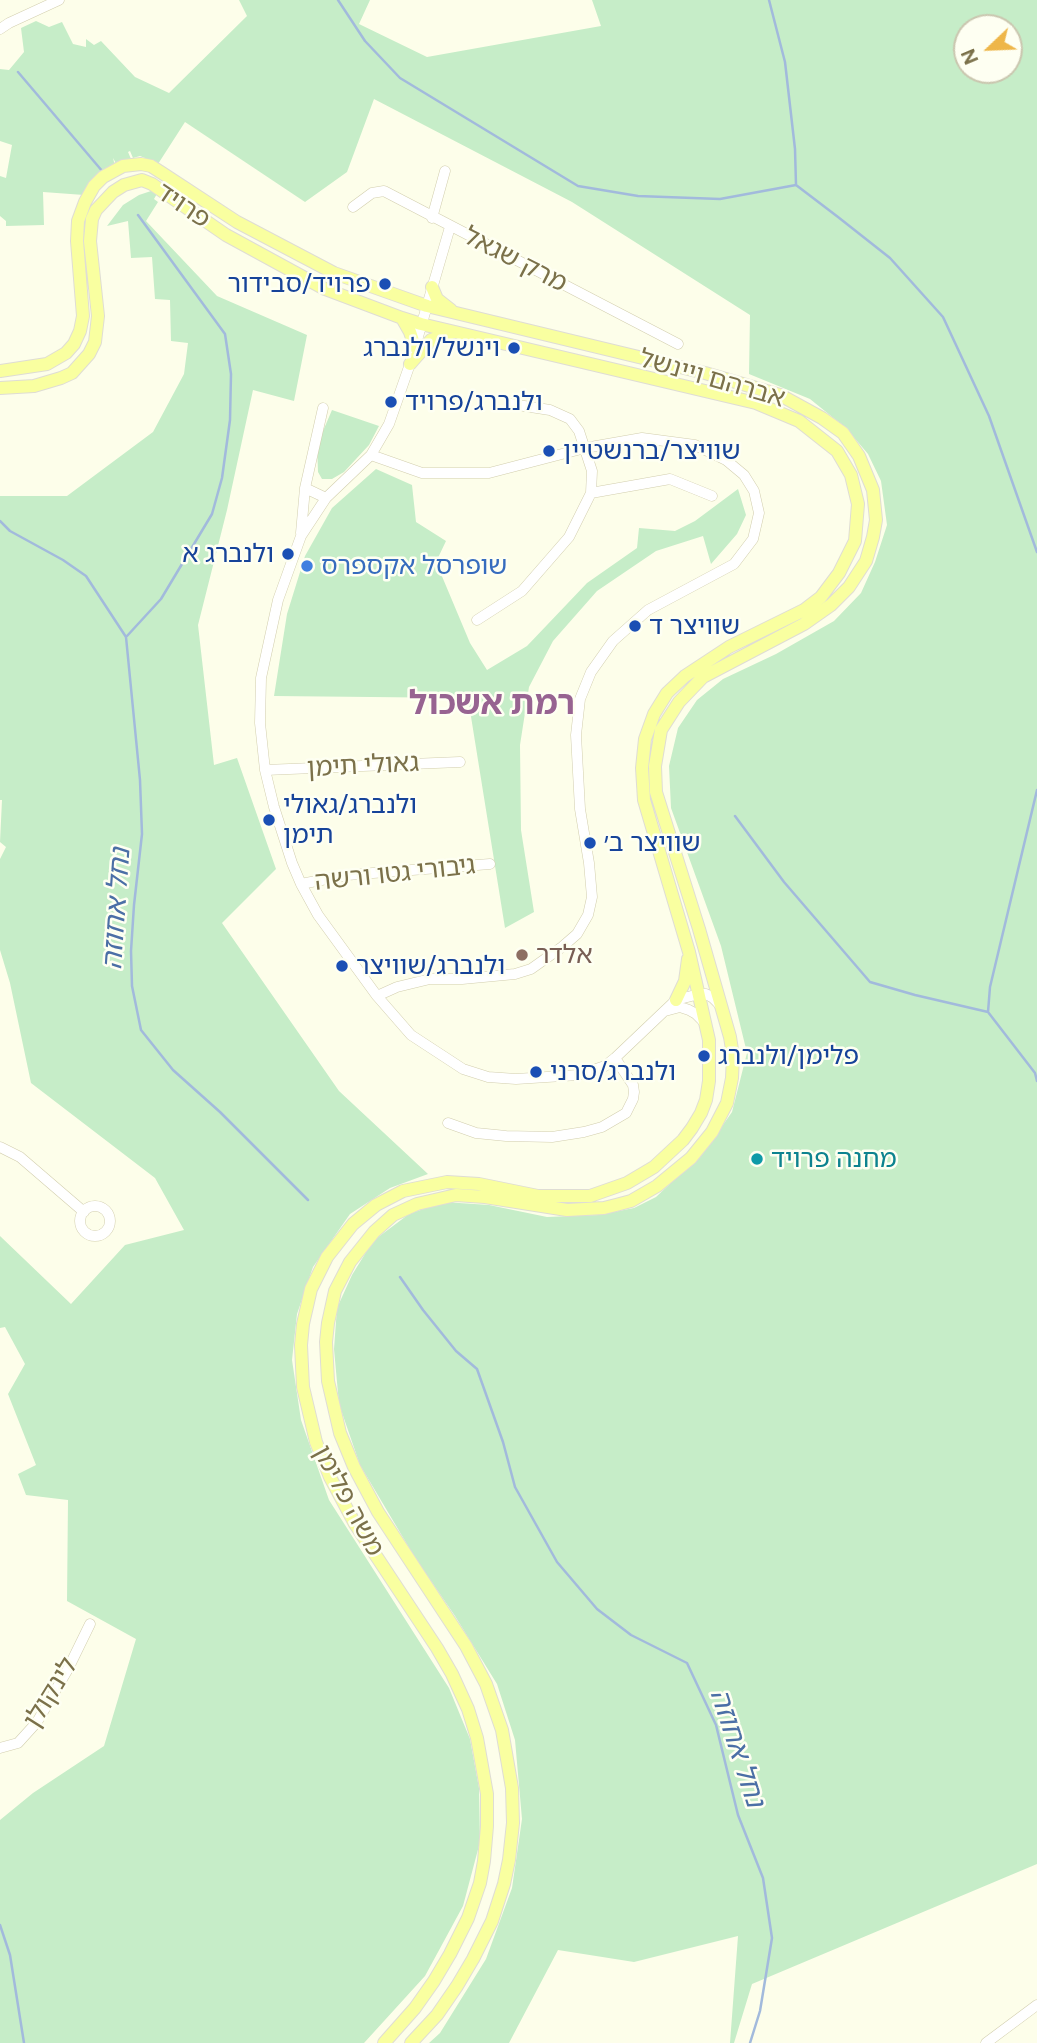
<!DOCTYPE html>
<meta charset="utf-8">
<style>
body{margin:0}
#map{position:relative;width:1037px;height:2043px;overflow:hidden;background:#fdfeea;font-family:Figtree,sans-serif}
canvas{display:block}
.north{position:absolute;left:953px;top:14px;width:70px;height:70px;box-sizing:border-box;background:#fefff2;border:2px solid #cac6af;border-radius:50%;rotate:247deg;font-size:19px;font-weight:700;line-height:28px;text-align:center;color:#7b714a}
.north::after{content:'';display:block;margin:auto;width:24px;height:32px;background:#eeb649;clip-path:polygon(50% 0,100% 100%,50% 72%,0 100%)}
</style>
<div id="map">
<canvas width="1037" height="2043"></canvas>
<div class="north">N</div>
</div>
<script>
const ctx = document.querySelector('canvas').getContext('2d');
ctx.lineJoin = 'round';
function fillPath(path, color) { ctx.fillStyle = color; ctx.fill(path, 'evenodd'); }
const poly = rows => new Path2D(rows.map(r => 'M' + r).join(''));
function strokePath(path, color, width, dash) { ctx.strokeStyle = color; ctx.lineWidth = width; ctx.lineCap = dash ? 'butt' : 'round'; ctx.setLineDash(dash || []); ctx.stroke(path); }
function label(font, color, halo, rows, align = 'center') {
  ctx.font = font + ' Figtree,"Noto Sans Hebrew",sans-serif'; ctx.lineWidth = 5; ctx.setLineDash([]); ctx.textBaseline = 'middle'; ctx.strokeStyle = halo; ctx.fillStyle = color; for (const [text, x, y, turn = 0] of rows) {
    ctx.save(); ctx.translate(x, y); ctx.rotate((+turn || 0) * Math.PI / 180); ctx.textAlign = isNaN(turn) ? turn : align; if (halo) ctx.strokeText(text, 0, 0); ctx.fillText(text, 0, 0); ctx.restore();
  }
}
const green = poly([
 [239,0,370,0,359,24,427,57,601,26,592,0,1037,0,1037,1864,752,1984,734,2043,730,2043,738,1936,634,1962,558,1950,509,2043,429,2043,440,2033,486,1959,512,1888,522,1819,515,1740,497,1684,455,1616,414,1556,360,1465,339,1404,334,1349,337,1308,352,1275,373,1241,409,1214,444,1202,489,1205,547,1217,598,1215,634,1208,656,1197,704,1152,732,1112,747,1053,721,946,671,808,669,766,678,728,697,700,723,679,776,654,834,621,861,593,875,562,887,525,881,481,868,454,846,428,810,399,749,374,750,315,572,202,374,99,347,172,305,202,185,122,158,164,148,162,145,158,140,156,133,158,130,151,128,152,131,159,117,165,113,158,115,166,84,195,43,192,44,225,6,226,6,221,0,216,0,176,6,178,12,145,0,141,0,69,9,70,24,52,21,28,36,21,49,27,62,22,73,44,86,47,86,39,94,45,101,41,135,77,169,93,247,16],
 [967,28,1009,28,1009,70,967,70],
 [151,191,158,192,154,199,158,202,146,221,217,296,307,335,294,401,253,390,227,510,198,625,214,765,237,758,276,869,222,923,339,1091,428,1174,390,1188,350,1214,313,1267,297,1314,292,1360,301,1420,329,1500,449,1688,470,1739,479,1788,480,1842,463,1906,425,1976,364,2043,0,2043,0,1820,33,1793,104,1746,136,1639,67,1601,68,1500,26,1495,18,1474,36,1465,8,1394,25,1364,5,1327,0,1328,0,1236,71,1304,125,1245,184,1230,155,1178,31,1083,10,983,0,950,0,859,6,847,0,842,2,800,0,800,0,496,67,496,153,432,184,374,188,343,171,341,170,300,155,299,152,257,131,258,128,221,107,226,123,205,139,195],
 [332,410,379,426,369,445,344,472,332,479,322,479,318,472,317,445],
 [376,469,412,485,416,522,446,541,436,562,470,643,487,670,527,646,587,583,637,548,639,528,675,531,695,521,738,489,746,515,737,534,711,564,703,536,656,551,597,591,553,641,529,687,520,745,521,830,534,912,505,928,468,698,274,696,287,614,305,556,332,508]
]);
const stream = poly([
 [338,0,365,41,400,78,578,186,638,196,720,199,796,185,838,217,890,258,943,317,989,416,1037,552],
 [769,0,785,62,795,149,796,185],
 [18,72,103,172],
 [0,521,10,531,63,560,86,576,126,637,140,780,142,834,134,905,131,951,132,986,141,1030,173,1070,220,1112,308,1200],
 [127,636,161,599,212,514,222,478,230,420,231,374,225,334,138,215],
 [1037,790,990,987,988,1012,1035,1073,1037,1081],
 [735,816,784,882,870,982,915,995,988,1012],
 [400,1277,423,1310,456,1351,477,1369,503,1442,515,1487,557,1562,597,1609,631,1635,687,1663,716,1725,738,1815,763,1878,772,1938,760,2011,750,2043],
 [0,1925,10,1955,24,2043]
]);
const minor = poly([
 [0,29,9,23,59,0],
 [353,207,372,193,384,191,678,344],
 [432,218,445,171],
 [450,227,410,364,389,424,371,455,326,498,301,536,278,600,261,678,260,723,265,770,274,807,292,863,301,884,318,915,377,996,411,1035,463,1069,488,1077,516,1079,578,1075,605,1066,615,1058,676,1000,699,994,706,994,713,998,722,1007],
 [323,408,305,488,326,498],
 [371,455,422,473,489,473,585,448,642,438,695,445,726,460,744,475,754,491,759,513,753,539,734,564,648,610,613,641,591,672,580,699,576,735,580,809,589,863,592,897,588,915,577,934,562,947,531,969,515,974,462,979,430,979,397,987,377,996],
 [591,493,670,479,712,496],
 [301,533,305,488],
 [477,620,522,591,569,537,591,493,592,471,579,431,570,419,550,410,511,404],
 [265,770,460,762],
 [301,884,347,875,490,864],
 [665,1011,680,1007,689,1010,696,1014,706,1024],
 [448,1123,476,1133,506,1136,552,1137,584,1132,602,1127,626,1113,633,1099,634,1092,633,1085,615,1058],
 [0,1147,20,1157,84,1212],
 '80 1221a15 15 0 1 1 30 0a15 15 0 1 1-30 0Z',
 [0,1748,18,1743,37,1722,68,1669,90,1624],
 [986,2043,1037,2005]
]);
const major = poly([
 [432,287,437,299,451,310],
 [402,318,410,332,415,347],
 [410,364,431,340,451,333],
 [0,371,47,364,66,353,74,344,80,331,83,316,77,241,78,221,85,202,94,186,103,177,123,166,141,164,151,166,162,173,237,222,334,273,427,306,705,373,780,395,822,418,843,433,859,456,873,490,876,520,873,537,866,561,849,587,831,605,804,624,703,677,679,702,661,730,655,766,656,792,699,929,730,1037,733,1056,732,1078,727,1103,712,1132,691,1158,657,1186,631,1201,616,1205,604,1208,567,1210,485,1197,456,1195,417,1204,393,1215,374,1232,350,1262,335,1291,328,1323,326,1342,328,1381,340,1433,354,1467,378,1512,466,1646,486,1684,502,1730,512,1788,513,1823,509,1860,504,1884,492,1921,473,1959,457,1986,437,2015,411,2043],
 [0,388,34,386,61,378,72,373,89,354,95,342,98,316,90,241,92,219,96,210,113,192,124,185,142,180,152,184,226,235,325,289,402,318,421,324,756,403,799,421,837,451,851,475,858,504,855,541,839,573,821,597,804,610,729,647,685,676,667,693,654,714,645,739,642,768,644,800,689,952,709,1040,709,1081,706,1100,701,1113,692,1128,683,1140,654,1167,627,1183,590,1196,538,1196,479,1184,447,1182,403,1191,376,1205,353,1224,327,1257,311,1289,303,1324,301,1345,303,1387,316,1442,330,1477,355,1524,437,1648,452,1674,468,1709,477,1738,487,1794,487,1826,484,1861,480,1883,468,1918,450,1954,434,1981,415,2008,384,2043],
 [676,1000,685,981,688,959]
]);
const markers = [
 [385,284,7,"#1a4fb4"],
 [514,348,7,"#1a4fb4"],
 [391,402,7,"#1a4fb4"],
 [549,451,7,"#1a4fb4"],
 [288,554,7,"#1a4fb4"],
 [307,566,7,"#3f7fe0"],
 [635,626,7,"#1a4fb4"],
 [269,820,7,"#1a4fb4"],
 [590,843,7,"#1a4fb4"],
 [522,955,7,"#8d6e63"],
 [342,966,7,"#1a4fb4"],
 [704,1056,7,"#1a4fb4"],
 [536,1072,7,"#1a4fb4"],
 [757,1159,7,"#0f9aa8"]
];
const streetNames = [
 ["פרויד",183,206,34],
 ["מרק שגאל",515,260,27],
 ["אברהם ויינשל",712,379,16],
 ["גאולי תימן",363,766,-3],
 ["גיבורי גטו ורשה",395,874,-6],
 ["משה פלימן",348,1501,62],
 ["לינקולן",51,1693,-58]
];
const transitNames = [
 ["פרויד/סבידור",371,284,"right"],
 ["וינשל/ולנברג",500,348,"right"],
 ["ולנברג/פרויד",405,402],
 ["שוויצר/ברנשטיין",563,451],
 ["ולנברג א",274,554,"right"],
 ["שוויצר ד",649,626],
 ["ולנברג/גאולי",283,805],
 ["תימן",283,835],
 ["שוויצר ב׳",604,843],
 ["ולנברג/שוויצר",356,966],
 ["פלימן/ולנברג",718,1056],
 ["ולנברג/סרני",550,1072]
];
const shopNames = [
 ["שופרסל אקספרס",321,566]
];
const educationNames = [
 ["אלדר",536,955]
];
const cultureNames = [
 ["מחנה פרויד",771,1159]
];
const waterNames = [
 ["נחל אחוזה",117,909,-86],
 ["נחל אחוזה",737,1748,72]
];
const districtNames = [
 ["רמת אשכול",492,704]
];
fillPath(green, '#c6edc8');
strokePath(stream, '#a2badc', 2.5);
strokePath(minor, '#d2ceae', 11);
strokePath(major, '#dfddd4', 14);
strokePath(minor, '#fff', 10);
strokePath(major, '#f9ffa0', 12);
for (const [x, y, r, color] of markers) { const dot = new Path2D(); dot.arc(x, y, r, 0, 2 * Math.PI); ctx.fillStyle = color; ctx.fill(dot); strokePath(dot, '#fefff2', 2.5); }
label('26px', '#7b714a', '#fefff2', streetNames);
label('26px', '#164399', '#fefff2', transitNames, 'left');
label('26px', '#366cbe', '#fefff2', shopNames, 'left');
label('26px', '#785e54', '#fefff2', educationNames, 'left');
label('26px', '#0d838f', '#fefff2', cultureNames, 'left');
label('italic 28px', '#4b6fa6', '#fefff2', waterNames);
label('bold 33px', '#976391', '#fefff2', districtNames);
</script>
